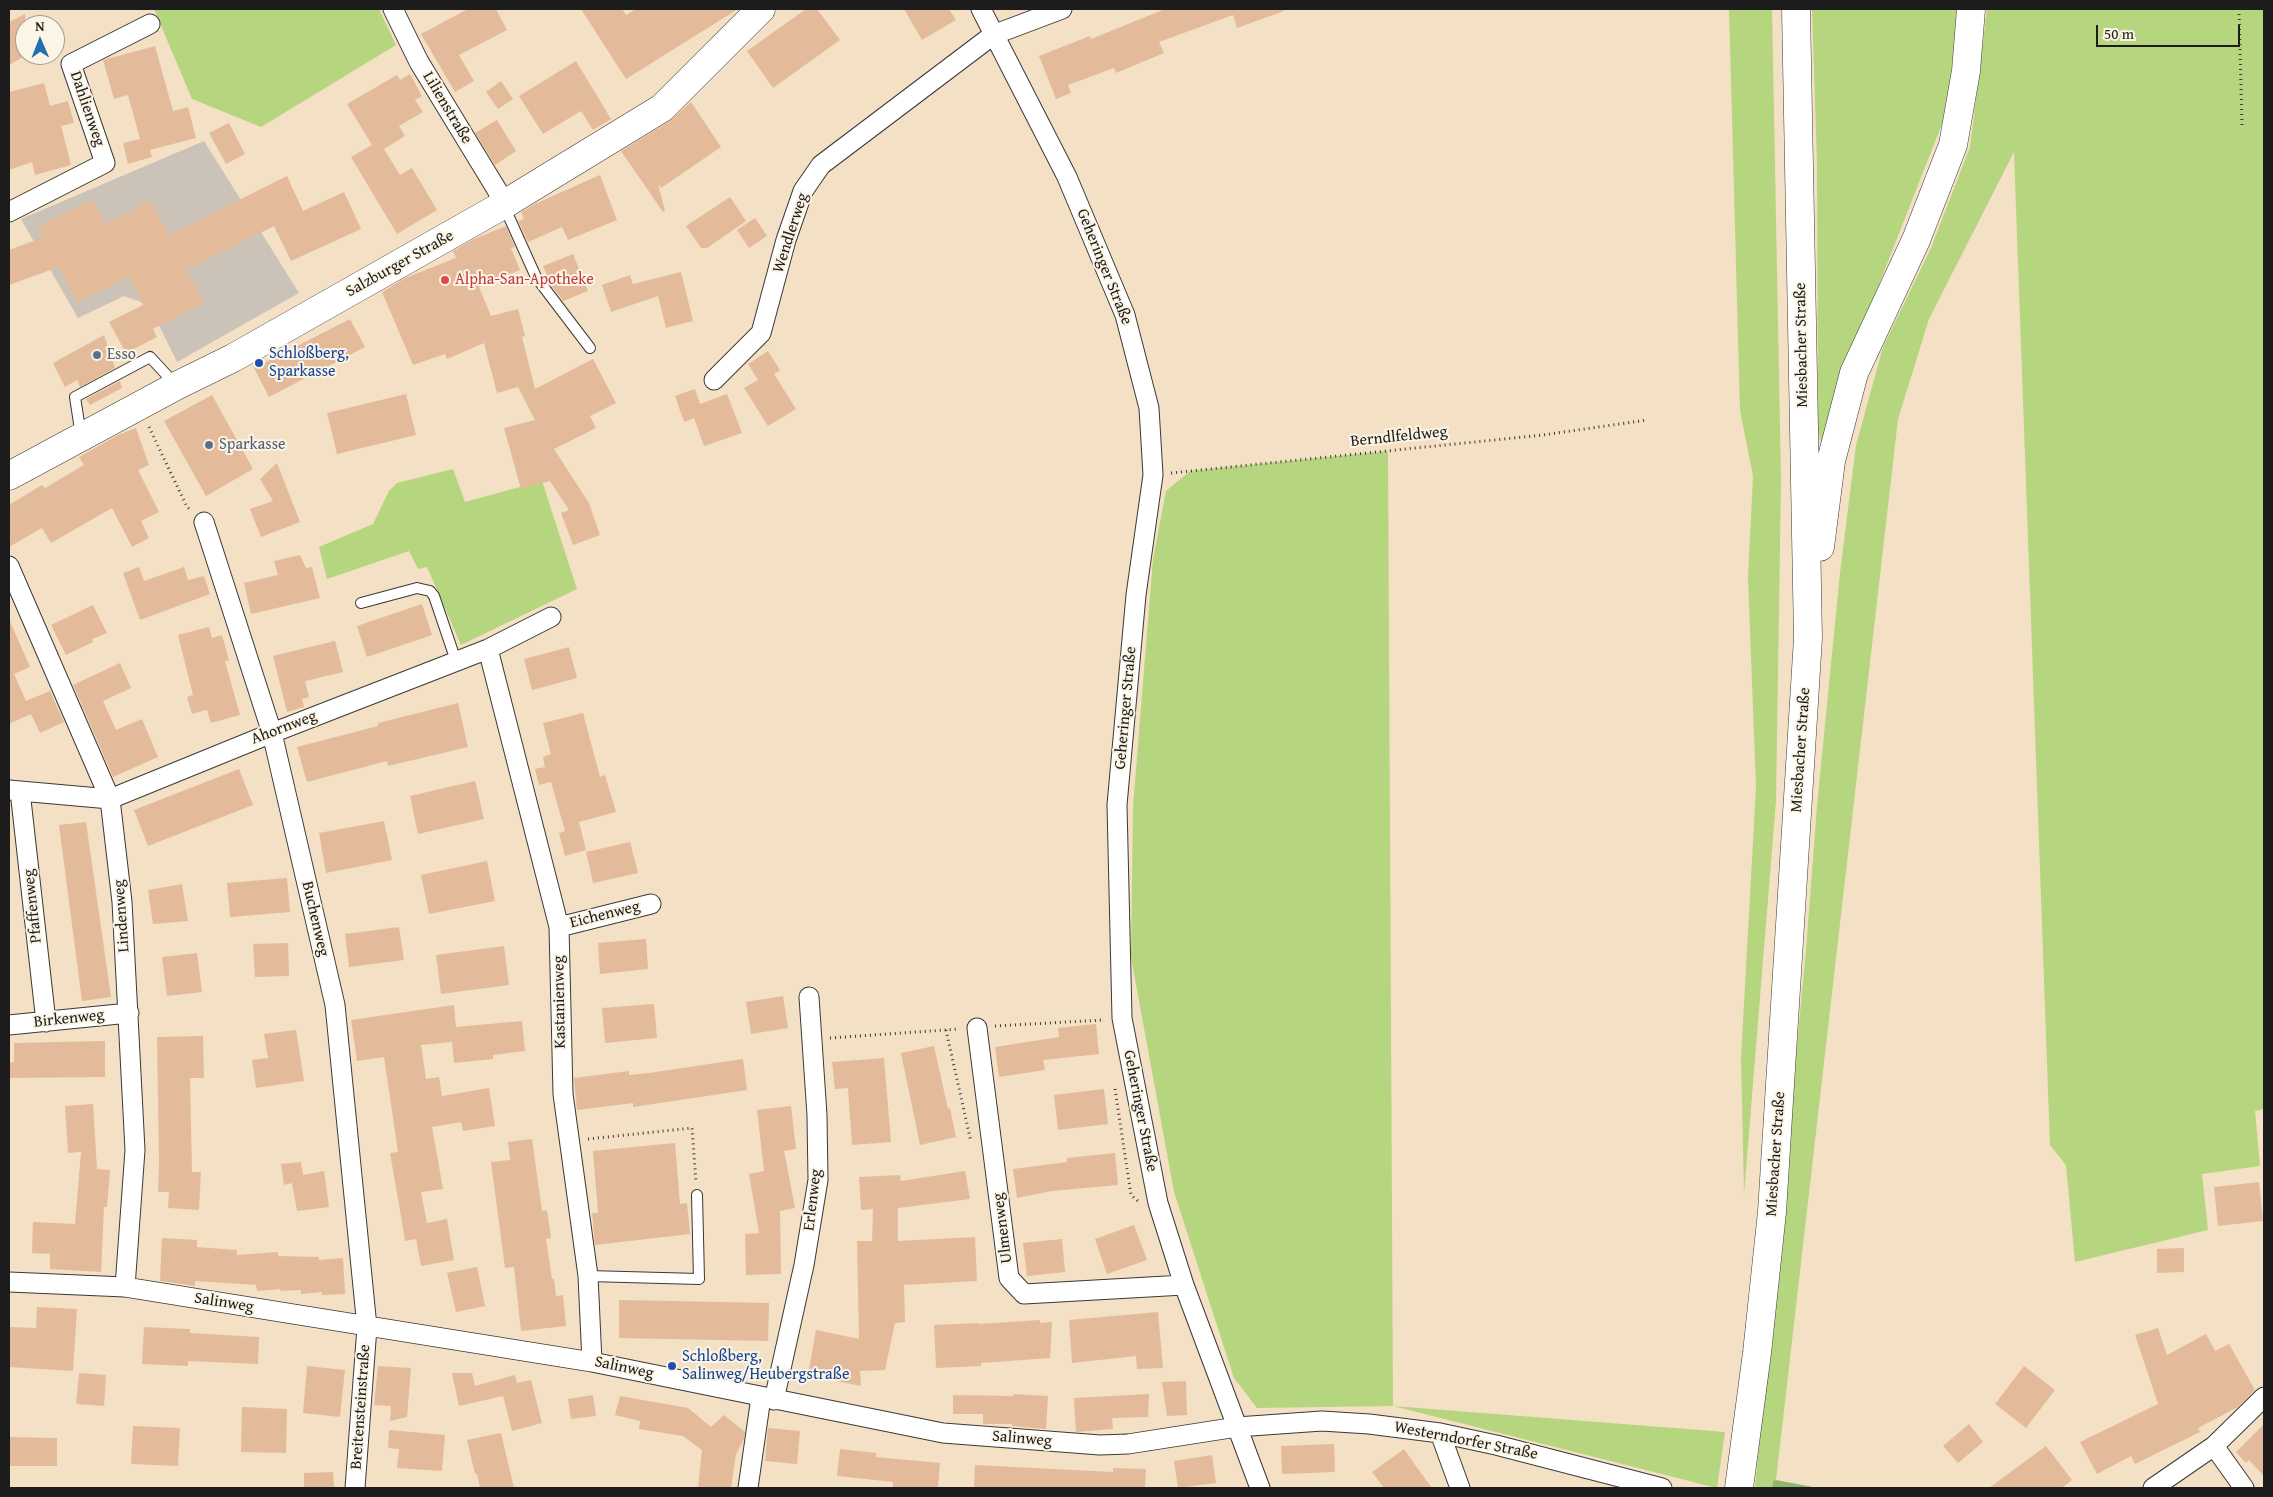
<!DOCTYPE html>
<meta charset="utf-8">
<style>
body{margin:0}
#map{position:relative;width:2273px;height:1497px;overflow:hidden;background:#f4e0c4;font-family:"Gentium Book Plus",serif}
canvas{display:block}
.frame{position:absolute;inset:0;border:10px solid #1c1c1c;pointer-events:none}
.north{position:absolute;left:15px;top:15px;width:50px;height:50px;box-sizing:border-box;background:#fcf5e5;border:1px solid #a29e95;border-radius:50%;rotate:359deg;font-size:14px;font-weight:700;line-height:20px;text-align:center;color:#1c1c1c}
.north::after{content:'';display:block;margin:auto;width:18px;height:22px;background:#1f6fb2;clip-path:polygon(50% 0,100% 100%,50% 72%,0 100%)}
.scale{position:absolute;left:2096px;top:25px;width:144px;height:22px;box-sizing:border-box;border:2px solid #1c1c1c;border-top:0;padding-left:6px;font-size:15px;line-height:18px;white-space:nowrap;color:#1c1c1c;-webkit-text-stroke:4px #fcf5e5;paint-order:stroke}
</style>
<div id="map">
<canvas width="2273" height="1497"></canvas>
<div class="frame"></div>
<div class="north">N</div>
<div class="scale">50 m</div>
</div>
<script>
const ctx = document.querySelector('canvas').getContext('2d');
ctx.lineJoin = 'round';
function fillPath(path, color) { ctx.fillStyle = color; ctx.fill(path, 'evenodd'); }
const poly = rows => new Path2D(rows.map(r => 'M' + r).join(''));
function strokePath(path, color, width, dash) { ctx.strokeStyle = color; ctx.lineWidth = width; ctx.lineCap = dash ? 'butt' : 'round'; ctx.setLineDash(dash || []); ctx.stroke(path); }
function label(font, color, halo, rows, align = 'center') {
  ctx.font = font + ' "Gentium Book Plus",serif'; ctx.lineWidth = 4; ctx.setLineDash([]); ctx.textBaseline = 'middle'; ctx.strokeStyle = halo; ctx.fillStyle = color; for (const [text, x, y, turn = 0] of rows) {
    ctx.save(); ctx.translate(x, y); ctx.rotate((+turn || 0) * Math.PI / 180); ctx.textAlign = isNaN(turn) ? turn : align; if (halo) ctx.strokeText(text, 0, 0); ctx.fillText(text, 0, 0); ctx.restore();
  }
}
const industrial = poly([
 [204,141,299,293,177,362,149,305,124,296,78,318,21,219]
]);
const green = poly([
 [154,9,379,9,396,45,261,127,192,99],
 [1729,9,1772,9,1781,480,1776,801,1744,1194,1741,1057,1756,787,1748,578,1753,476,1740,410],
 [1812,9,1957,9,1949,106,1865,320,1822,446,1818,430,1817,164],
 [1987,9,2264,9,2264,1109,2255,1111,2260,1166,2202,1174,2208,1230,2075,1262,2066,1165,2050,1145,2014,152,1929,319,1898,419,1776,1480,1773,1481,1772,1488,1755,1488,1806,950,1817,806,1840,573,1856,445,1883,347,1931,248,1970,147],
 [1388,451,1393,1406,1725,1432,1717,1488,1393,1406,1257,1408,1234,1378,1174,1192,1131,957,1133,806,1153,559,1166,491,1190,471],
 [453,469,465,502,542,481,577,589,461,645,427,567,418,569,409,551,327,579,319,547,373,524,389,491,397,483]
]);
const forest = poly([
 [1776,1480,1818,1488,1772,1488,1773,1481]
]);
const building = poly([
 [468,9,496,9,507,30,459,55,474,81,455,92,421,34],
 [581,9,622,9,626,15,636,9,738,9,626,79],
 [806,9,817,9,840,40,773,88,747,51],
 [904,9,949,9,956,20,922,40],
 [1165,9,1283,9,1284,11,1237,28,1233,15,1159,42,1164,53,1116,73,1114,68,1068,85,1071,93,1056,99,1039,56,1090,36,1091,39],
 [25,14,25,56,9,65,9,22],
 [155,46,173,111,188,107,196,138,150,150,152,157,128,164,123,143,140,139,128,95,114,99,103,60],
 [576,61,611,119,593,130,581,111,543,134,519,96],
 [410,74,422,96,415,100,423,112,399,126,405,136,384,149,400,175,412,168,437,210,397,234,351,157,372,145,347,104,397,75,400,80],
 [501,81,513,99,498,109,486,92],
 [44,83,50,106,68,101,74,123,61,126,71,165,35,175,32,162,9,170,9,92],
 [691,102,721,147,661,188,658,184,665,211,663,212,621,151,670,121],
 [497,120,516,151,495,165,475,133],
 [229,123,245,154,226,164,209,133],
 [600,175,617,220,568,240,562,227,528,242,518,221,524,219,521,212,537,203],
 [287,176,303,211,344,192,361,229,291,261,274,226,187,270,204,303,153,329,157,337,126,353,109,322,143,305,129,277,77,303,59,267,9,285,9,250,44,237,38,227,93,199,105,224,151,200,169,235],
 [730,197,746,221,707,248,701,248,686,226],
 [755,218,767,236,749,248,737,230],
 [506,226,515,247,511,248,520,270,479,287,491,316,518,309,525,336,522,337,535,389,593,359,616,403,590,416,596,428,554,449,589,503,600,535,573,545,561,513,569,510,550,481,521,489,504,428,535,420,518,387,497,393,484,343,447,359,445,354,413,365,382,292,405,278,456,258,453,251,474,239],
 [573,254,588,291,563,301,551,285,543,266],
 [681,272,693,321,666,328,658,296,611,312,602,285,630,275,633,284],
 [350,319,365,347,269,397,254,368],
 [104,335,115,368,80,387,77,380,65,387,53,363],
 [768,351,780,370,774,374,796,409,768,426,744,388,758,380,748,364],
 [120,381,122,388,90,405,86,399],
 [695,389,700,404,727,394,742,433,704,446,694,418,684,422,675,396],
 [406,394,416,435,337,454,327,413],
 [212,395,253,469,206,496,164,421],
 [136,428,149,465,138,470,159,512,141,521,149,538,132,547,112,508,51,543,42,528,9,547,9,505,42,485,45,488,84,465,79,457,118,435],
 [277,463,300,522,261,537,250,509,273,501,260,479],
 [300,555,306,568,312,567,320,598,251,614,244,583,278,575,274,561],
 [139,567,144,581,184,567,188,580,204,576,210,594,140,620,123,573],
 [422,604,432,635,367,657,357,626],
 [93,605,107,633,92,639,93,642,66,655,51,625],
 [9,619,30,667,14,674,26,701,50,691,64,722,40,733,31,714,9,724],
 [209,627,212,638,222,635,229,661,225,661,240,715,211,723,207,710,192,714,187,697,193,695,178,635],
 [335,641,343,672,305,681,309,697,302,699,304,707,287,712,273,656],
 [569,647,577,678,532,690,524,659],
 [120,663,131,688,103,701,116,730,142,719,158,757,113,777,73,685],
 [458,703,468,747,388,766,387,761,307,782,297,747,378,726,378,723],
 [583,713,600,777,605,775,616,812,579,822,586,850,565,856,559,833,565,831,551,782,539,785,535,769,545,767,543,757,551,754,543,723],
 [239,769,253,805,148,846,134,810],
 [475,781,484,819,418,834,410,796],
 [384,821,392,860,326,873,319,833],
 [86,822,111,997,82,1001,59,825],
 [630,842,638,873,593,883,586,852],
 [487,861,495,901,429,914,421,875],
 [287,878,290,912,230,917,227,883],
 [182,884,188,921,153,924,148,890],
 [399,927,404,960,349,967,345,934],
 [646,939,648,969,600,974,598,943],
 [288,943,289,976,255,977,253,944],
 [504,946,509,985,441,994,436,955],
 [197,953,202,992,167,996,162,957],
 [783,996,788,1028,751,1034,746,1002],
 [654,1004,657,1038,605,1043,602,1008],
 [454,1005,456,1027,522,1021,525,1051,493,1055,493,1059,454,1063,452,1042,421,1045,426,1079,439,1077,442,1096,489,1088,495,1126,463,1131,461,1122,432,1127,443,1189,421,1192,427,1223,447,1219,454,1260,421,1266,416,1239,405,1241,401,1216,390,1153,398,1152,384,1057,357,1061,351,1020],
 [1096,1024,1099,1054,1043,1060,1045,1070,999,1077,995,1047,1059,1037,1058,1028],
 [296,1030,304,1081,256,1088,252,1060,268,1058,264,1034],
 [203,1036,204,1078,190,1078,192,1172,201,1172,199,1210,168,1208,169,1192,158,1192,159,1161,157,1037],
 [105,1041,105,1077,9,1078,9,1063,14,1062,14,1043],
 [934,1046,948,1109,950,1108,956,1137,920,1145,901,1053],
 [884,1058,891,1142,852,1145,848,1088,835,1089,832,1062],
 [743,1059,747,1090,633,1107,633,1103,577,1110,574,1078,629,1071,629,1075,649,1073],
 [1104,1089,1108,1124,1058,1130,1054,1095],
 [93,1104,97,1169,110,1170,107,1207,104,1207,101,1272,50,1269,50,1254,32,1253,33,1222,75,1224,81,1152,68,1153,65,1106],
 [791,1106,796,1149,784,1151,795,1208,780,1211,781,1274,746,1275,745,1234,759,1233,749,1174,764,1171,757,1110],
 [532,1139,542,1211,547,1210,551,1238,546,1239,552,1279,554,1279,556,1296,563,1295,566,1326,521,1331,514,1267,505,1268,491,1162,510,1160,508,1142],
 [675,1143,680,1204,687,1203,690,1234,595,1245,592,1213,598,1213,593,1151],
 [1115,1153,1118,1185,1052,1191,1017,1198,1013,1169,1067,1162,1067,1158],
 [301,1162,303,1175,324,1171,329,1207,297,1211,292,1183,284,1185,281,1164],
 [965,1171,970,1199,898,1208,898,1241,975,1237,977,1281,904,1285,905,1322,895,1323,885,1370,860,1371,861,1386,808,1375,816,1330,859,1339,857,1241,872,1241,873,1209,861,1210,859,1177,900,1175,901,1181],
 [2259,1182,2263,1221,2218,1226,2214,1187],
 [1134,1225,1147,1260,1107,1274,1095,1239],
 [162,1238,197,1240,197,1247,237,1250,237,1255,278,1252,278,1256,319,1257,319,1260,343,1258,345,1294,322,1295,322,1292,301,1294,301,1290,280,1291,281,1289,257,1291,256,1285,195,1281,195,1286,160,1281],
 [1062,1239,1065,1272,1027,1276,1023,1243],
 [2184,1248,2184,1272,2157,1273,2157,1249],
 [477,1267,485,1306,456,1312,447,1273],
 [619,1300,769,1303,768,1341,619,1338],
 [37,1307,77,1309,73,1371,9,1367,9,1327,36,1328],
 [1158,1312,1163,1368,1137,1369,1136,1356,1072,1363,1069,1320],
 [1040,1320,1040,1323,1052,1322,1050,1358,981,1363,981,1366,936,1368,934,1325,979,1323,979,1324],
 [144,1327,190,1329,190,1333,259,1337,258,1364,188,1361,188,1366,142,1364],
 [2158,1328,2167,1355,2206,1334,2215,1351,2229,1344,2255,1390,2238,1407,2198,1428,2200,1432,2135,1464,2131,1456,2097,1474,2080,1442,2158,1404,2135,1335],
 [307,1366,345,1370,340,1417,303,1413],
 [378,1366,411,1368,407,1417,390,1421,391,1406,374,1405],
 [2024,1366,2055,1390,2026,1428,1995,1404],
 [79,1373,106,1375,104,1406,76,1404],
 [452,1373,472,1373,475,1386,515,1375,517,1383,531,1380,542,1423,512,1431,503,1396,459,1406],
 [1186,1381,1187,1415,1167,1416,1162,1382],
 [1014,1394,1048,1396,1046,1429,1012,1426,1012,1424,983,1424,983,1414,953,1414,953,1395,1013,1396],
 [1149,1394,1148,1417,1112,1418,1113,1429,1076,1432,1074,1398],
 [593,1395,596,1416,571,1419,568,1399],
 [620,1396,688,1408,711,1427,724,1415,745,1432,744,1439,736,1454,731,1488,698,1488,702,1450,683,1436,639,1429,640,1421,615,1415],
 [242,1407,287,1409,286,1453,241,1452],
 [1969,1424,1983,1442,1958,1463,1943,1446],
 [2264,1424,2264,1476,2249,1460,2246,1463,2236,1452],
 [133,1426,180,1428,178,1466,131,1464],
 [768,1428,800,1431,797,1464,765,1461],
 [389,1430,445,1435,442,1471,397,1468,399,1449,388,1448],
 [501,1433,514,1488,480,1488,477,1474,475,1474,467,1440],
 [9,1437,57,1438,57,1466,9,1466],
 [1334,1444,1335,1472,1282,1474,1281,1446],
 [2046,1446,2072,1480,2062,1488,1989,1488],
 [840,1449,876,1453,876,1457,940,1463,938,1488,893,1488,893,1482,837,1476],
 [1404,1449,1418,1469,1432,1488,1384,1488,1372,1472],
 [1212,1455,1216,1483,1178,1488,1174,1461],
 [975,1465,1113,1472,1113,1468,1146,1469,1145,1488,974,1488],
 [333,1472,334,1488,304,1488,304,1473]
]);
const path = poly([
 [2239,9,2242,126],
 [149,427,187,507,191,510],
 [1171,473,1543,435,1647,420],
 [995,1026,1103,1020],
 [946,1030,971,1142],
 [830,1038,959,1029],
 [1115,1089,1131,1195,1139,1202],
 [588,1139,692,1128,696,1182]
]);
const lane = poly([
 [504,206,536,277,590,348],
 [81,436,75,397,150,357,175,384],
 [361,603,417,588,430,591,434,596,456,661],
 [588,1276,699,1279,697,1195]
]);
const street = poly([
 [393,9,419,62,497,190,503,205],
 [981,9,1067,177,1125,315,1149,408,1153,475,1136,595,1117,805,1122,1018,1158,1203,1184,1285,1260,1488],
 [9,212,105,163,71,64,150,24],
 [714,380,761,333,786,240,803,191,821,165,993,35,1062,9],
 [204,522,272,733,335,1005,367,1327,355,1488],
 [9,566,110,799,122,902,135,1150,125,1287],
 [488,649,559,927,563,1094,588,1276,592,1362],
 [9,790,110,799,272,733,488,649,551,617],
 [20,791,46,1022],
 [559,927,651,904],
 [9,1025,129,1013],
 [977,1028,1009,1278,1024,1294,1184,1285],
 [9,1282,125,1287,592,1362,943,1433,1100,1445,1128,1444,1237,1427,1322,1421,1369,1424,1440,1433,1496,1445,1662,1488],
 [774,1400,804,1265,818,1180,817,1115,809,997],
 [1440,1433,1460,1488],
 [2214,1446,2244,1488],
 [748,1488,761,1397],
 [2153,1488,2214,1446,2264,1397]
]);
const secondary = poly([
 [9,476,176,386,233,358,503,205,662,108,761,9],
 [1820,547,1831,461,1854,373,1916,240,1953,145,1966,71,1971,9],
 [1739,1488,1757,1353,1772,1212,1808,638,1796,9]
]);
const markers = [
 [445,280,5,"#e0444e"],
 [97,355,5,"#5c6f8a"],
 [259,363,5,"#1a4fb4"],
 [209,445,5,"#5c6f8a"],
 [672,1366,5,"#1a4fb4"]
];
const streetNames = [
 ["Lilienstraße",447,108,59],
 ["Dahlienweg",87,109,71],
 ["Wendlerweg",791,233,-72],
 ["Salzburger Straße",400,264,-29],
 ["Geheringer Straße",1104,267,68],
 ["Miesbacher Straße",1802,345,-91],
 ["Berndlfeldweg",1399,437,-6],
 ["Geheringer Straße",1126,708,-85],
 ["Ahornweg",284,728,-21],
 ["Miesbacher Straße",1801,750,-86],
 ["Pfaffenweg",33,906,-96],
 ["Eichenweg",605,915,-14],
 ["Lindenweg",122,916,-94],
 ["Buchenweg",315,919,77],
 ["Kastanienweg",560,1002,-91],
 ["Birkenweg",69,1019,-6],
 ["Geheringer Straße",1140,1111,79],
 ["Miesbacher Straße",1776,1154,-86],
 ["Erlenweg",813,1200,-83],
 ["Ulmenweg",1003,1228,-97],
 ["Salinweg",224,1303,9],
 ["Salinweg",624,1368,12],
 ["Breitensteinstraße",361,1407,-86],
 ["Salinweg",1022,1439,5],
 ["Westerndorfer Straße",1466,1441,11]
];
const healthNames = [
 ["Alpha-San-Apotheke",455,280]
];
const transitNames = [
 ["Schloßberg,",269,354],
 ["Sparkasse",269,372],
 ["Schloßberg,",682,1357],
 ["Salinweg/Heubergstraße",682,1375]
];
const serviceNames = [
 ["Esso",107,355],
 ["Sparkasse",219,445]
];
fillPath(industrial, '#cbc3b8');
fillPath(green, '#b5d67e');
fillPath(forest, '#90b76d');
fillPath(building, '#e3bb9b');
strokePath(lane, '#3c3935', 12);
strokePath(street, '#3c3935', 21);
strokePath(secondary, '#3c3935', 29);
strokePath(path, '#3c3935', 3, [1, 4]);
strokePath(lane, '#fff', 10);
strokePath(street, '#fff', 19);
strokePath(secondary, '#fff', 28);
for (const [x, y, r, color] of markers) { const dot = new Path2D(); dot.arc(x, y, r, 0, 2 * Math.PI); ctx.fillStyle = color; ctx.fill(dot); strokePath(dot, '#fcf5e5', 2); }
label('16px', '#1c1c1c', '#fcf5e5', streetNames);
label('16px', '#be3a42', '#fcf5e5', healthNames, 'left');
label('16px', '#164399', '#fcf5e5', transitNames, 'left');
label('16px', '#4e5e75', '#fcf5e5', serviceNames, 'left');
</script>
